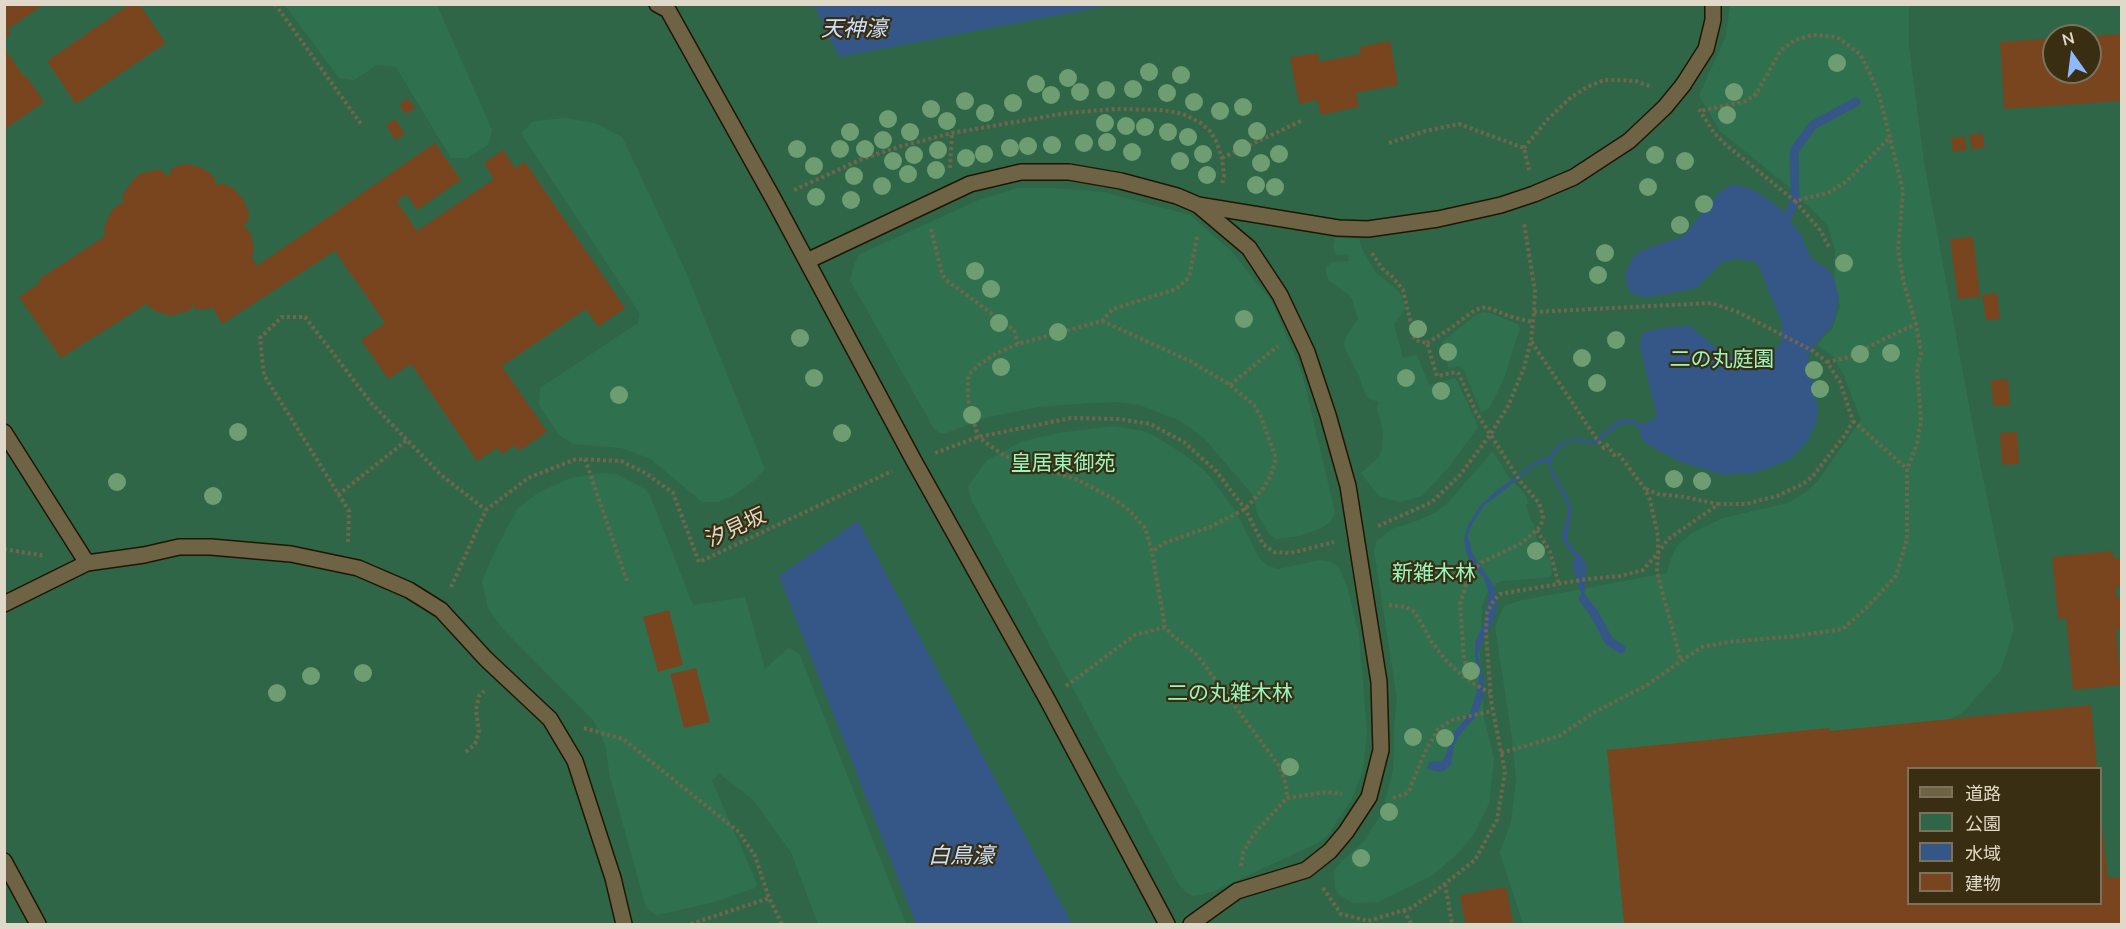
<!DOCTYPE html>
<meta charset="utf-8">
<style>
body{margin:0}
#map{position:relative;width:2126px;height:929px;overflow:hidden;background:#392e11;font-family:Mulish,"Noto Sans JP",sans-serif}
canvas{display:block}
.frame{position:absolute;inset:0;border:6px solid #e0d9c9;pointer-events:none}
.legend{position:absolute;left:1907px;top:767px;width:195px;height:138px;box-sizing:border-box;background:#392e11;border:2px solid #7c725b;margin:0;padding:8px 10px;list-style:none;font-size:18px;color:#e0d9c9}
.legend li{display:flex;align-items:center;gap:12px;height:30px}
.legend b{width:30px;border:2px solid #7c725b}
.north{position:absolute;left:2042px;top:24px;width:60px;height:60px;box-sizing:border-box;background:#392e11;border:2px solid #7c725b;border-radius:50%;rotate:346deg;font-size:16px;font-weight:700;line-height:24px;text-align:center;color:#e0d9c9}
.north::after{content:'';display:block;margin:auto;width:21px;height:27px;background:#90b8fd;clip-path:polygon(50% 0,100% 100%,50% 72%,0 100%)}
</style>
<div id="map">
<canvas width="2126" height="929"></canvas>
<div class="frame"></div>
<ul class="legend">
<li><b style="height:8px;background:#6f6345"></b>道路</li>
<li><b style="height:16px;background:#2f6648"></b>公園</li>
<li><b style="height:16px;background:#355787"></b>水域</li>
<li><b style="height:16px;background:#79451f"></b>建物</li>
</ul>
<div class="north">N</div>
</div>
<script>
const ctx = document.querySelector('canvas').getContext('2d');
ctx.lineJoin = 'round';
function fillPath(path, color) { ctx.fillStyle = color; ctx.fill(path, 'evenodd'); }
const poly = rows => new Path2D(rows.map(r => 'M' + r).join(''));
function strokePath(path, color, width, dash) { ctx.strokeStyle = color; ctx.lineWidth = width; ctx.lineCap = dash ? 'butt' : 'round'; ctx.setLineDash(dash || []); ctx.stroke(path); }
function label(font, color, halo, rows, align = 'center') {
  ctx.font = font + ' Mulish,"Noto Sans JP",sans-serif'; ctx.lineWidth = 4.5; ctx.setLineDash([]); ctx.textBaseline = 'middle'; ctx.strokeStyle = halo; ctx.fillStyle = color; for (const [text, x, y, turn = 0] of rows) {
    ctx.save(); ctx.translate(x, y); ctx.rotate((+turn || 0) * Math.PI / 180); ctx.textAlign = isNaN(turn) ? turn : align; if (halo) ctx.strokeText(text, 0, 0); ctx.fillText(text, 0, 0); ctx.restore();
  }
}
const green = poly([
 [5,5,2121,5,2121,924,5,924],
 [2054,36,2090,36,2090,72,2054,72],
 [1908,768,2100,768,2100,904,1908,904]
]);
const forest = poly([
 [285,5,437,5,492,130,488,145,467,158,451,158,396,67,377,65,354,80,339,78],
 [1730,5,1909,5,1909,47,1924,162,1978,454,2014,629,2001,670,1963,712,1917,737,1657,772,1609,783,1634,924,1523,924,1500,853,1511,822,1516,780,1512,738,1495,627,1504,606,1518,601,1667,573,1671,559,1677,546,1692,533,1723,518,1788,503,1803,494,1817,482,1861,420,1844,376,1833,356,1817,345,1832,329,1840,307,1834,279,1835,250,1828,226,1789,187,1720,131,1699,95,1726,36],
 [565,118,595,123,622,137,686,272,765,469,753,481,734,495,718,502,702,502,652,460,638,454,621,448,573,444,559,435,539,405,540,388,638,323,640,314,521,133,534,121],
 [1018,188,1055,188,1103,192,1190,215,1231,251,1272,302,1295,356,1303,377,1335,513,1330,522,1323,527,1300,536,1276,539,1270,535,1258,516,1252,494,1204,438,1181,421,1139,405,1118,402,1089,403,1039,407,989,417,946,433,939,433,933,427,850,280,854,265,860,254,981,199],
 [1335,238,1359,239,1362,249,1375,272,1397,290,1402,296,1405,309,1394,324,1403,358,1417,355,1429,385,1454,378,1457,380,1478,427,1448,468,1422,496,1400,502,1379,496,1361,473,1379,457,1382,449,1383,431,1377,408,1379,402,1369,399,1365,394,1359,376,1345,349,1344,343,1347,335,1358,319,1352,299,1348,294,1329,281,1326,272,1326,268,1332,262,1349,261,1348,254,1336,255,1333,246],
 [1484,312,1491,313,1519,325,1520,328,1503,381,1489,409,1481,412,1464,370,1458,366,1449,369,1442,342,1477,314],
 [1114,426,1143,431,1153,435,1182,453,1205,471,1235,510,1259,558,1267,565,1278,569,1320,560,1330,562,1339,567,1347,586,1359,635,1367,733,1363,770,1352,799,1327,836,1318,843,1212,892,1194,896,1186,892,1178,883,971,499,968,486,986,461,1020,442,1058,433],
 [1492,452,1496,456,1508,476,1527,497,1528,504,1526,505,1531,521,1533,522,1537,540,1550,560,1552,574,1550,577,1502,581,1496,584,1487,593,1482,606,1480,654,1484,718,1494,759,1489,804,1473,835,1460,851,1433,875,1378,902,1353,903,1338,894,1335,888,1334,873,1337,866,1363,842,1382,813,1393,770,1394,750,1394,728,1397,699,1374,550,1377,541,1392,529,1419,520,1436,512,1448,503],
 [600,473,616,474,645,489,650,496,693,605,745,597,765,669,788,648,799,653,906,924,818,924,791,852,754,801,719,773,712,781,757,884,755,888,711,903,657,915,646,908,610,777,605,744,594,721,503,629,488,608,482,581,497,547,518,508,538,493,570,478]
]);
const water = poly([
 [814,5,1111,5,839,57],
 [1738,185,1753,190,1779,207,1801,235,1811,258,1830,271,1834,279,1839,297,1835,318,1830,328,1817,342,1808,356,1818,410,1816,423,1807,442,1791,458,1772,467,1752,473,1724,475,1681,462,1652,447,1641,438,1639,427,1632,424,1620,424,1596,444,1572,441,1563,445,1552,458,1551,467,1569,500,1572,510,1567,539,1575,551,1582,556,1586,564,1586,584,1583,599,1572,565,1575,557,1564,543,1562,535,1568,513,1567,503,1550,472,1548,462,1543,462,1536,465,1484,506,1472,524,1468,535,1472,553,1494,586,1496,594,1497,610,1491,626,1484,637,1478,655,1484,679,1484,697,1475,718,1461,733,1454,745,1451,765,1445,770,1439,772,1427,769,1429,762,1441,761,1444,758,1455,731,1470,713,1476,695,1479,678,1475,656,1475,642,1484,623,1489,593,1484,578,1470,563,1466,552,1464,539,1468,525,1479,507,1498,489,1537,461,1541,458,1549,458,1551,453,1561,442,1576,438,1594,441,1618,420,1630,419,1642,424,1653,420,1657,416,1640,347,1642,334,1645,332,1668,327,1690,326,1716,348,1737,358,1750,359,1767,354,1777,348,1781,343,1782,323,1757,262,1738,259,1722,262,1696,288,1662,295,1643,297,1632,293,1628,289,1625,274,1634,256,1641,251,1683,236,1721,191,1728,187],
 [858,521,1072,924,916,924,779,576]
]);
const stream = poly([
 [1787,217,1795,201,1794,151,1813,125,1856,102],
 [1583,599,1594,613,1609,641,1621,649]
]);
const building = poly([
 [4,4,45,4,8,29,11,34,4,38],
 [130,4,139,4,166,43,76,104,47,61],
 [2122,34,2122,101,2004,109,2000,42,2054,38,2054,72,2090,72,2090,36],
 [1390,41,1398,85,1356,93,1359,107,1321,115,1317,100,1299,104,1290,57,1318,53,1319,62,1361,54,1359,47],
 [5,49,24,77,27,77,44,102,5,129],
 [408,98,415,108,406,114,399,105],
 [395,119,405,134,395,140,386,125],
 [1982,133,1985,147,1972,150,1969,135],
 [1964,136,1967,150,1953,152,1951,138],
 [435,143,461,180,417,210,406,194,397,201,417,231,494,179,484,163,503,150,515,168,525,162,625,308,598,327,586,309,502,366,547,432,519,451,515,445,502,454,497,448,477,461,411,364,388,379,361,340,385,323,335,251,222,324,213,308,198,310,194,308,192,303,192,308,188,311,171,316,155,311,146,304,61,358,19,297,40,283,39,279,104,237,105,224,112,210,121,203,125,204,122,200,123,195,133,180,140,174,156,170,161,170,168,177,171,169,177,166,185,164,196,166,204,169,215,178,216,186,222,183,234,189,243,199,249,213,248,221,243,227,250,231,254,247,252,257,257,266],
 [1973,237,1980,297,1958,299,1950,239],
 [1997,293,2000,319,1986,320,1982,295],
 [2008,379,2010,405,1993,406,1991,380],
 [2017,432,2019,464,2002,465,2000,433],
 [2113,551,2113,558,2122,558,2122,587,2116,587,2117,598,2122,598,2122,629,2116,630,2121,685,2073,690,2066,618,2058,619,2052,557],
 [669,610,683,665,658,672,643,617],
 [696,668,710,722,684,728,670,674],
 [2091,705,2097,768,1908,768,1908,904,2100,904,2100,825,2102,825,2108,878,2122,877,2122,924,1635,924,1634,922,1624,924,1607,750,1829,728,1830,731],
 [1506,887,1513,924,1465,924,1460,895]
]);
const path = poly([
 [275,4,361,124],
 [1699,109,1714,133,1725,144,1795,201,1828,193,1847,181,1890,137],
 [1389,143,1425,131,1459,124,1524,148,1529,170],
 [1524,148,1547,120,1569,99,1587,87,1604,80,1617,80,1636,81,1652,87],
 [1222,158,1303,120],
 [950,168,952,133],
 [794,190,862,159,898,147,952,133,1067,113,1116,109,1163,110,1183,114,1201,123,1210,131,1216,141,1222,158,1224,176,1222,184],
 [1795,201,1820,230,1830,249],
 [931,229,942,274,946,280,1014,330,1018,344],
 [1197,237,1190,273,1186,280,1176,289,1113,309,1102,321,1018,344,997,353,980,364,971,372,968,379,968,400,978,437,1005,456,1078,480,1114,499,1129,510,1145,528,1152,552,1165,627,1172,635,1197,655,1280,767,1286,785,1287,798],
 [1372,253,1384,271,1391,275,1403,290,1415,340,1427,343,1437,376,1456,372,1459,374,1476,412,1520,481,1539,503,1543,516,1541,525,1537,530,1520,544,1482,562,1473,570,1468,578,1460,604,1464,659,1471,682],
 [1534,312,1711,303,1738,312,1813,351,1827,362,1840,382,1853,421,1845,435,1813,476,1803,484,1777,496,1746,504,1719,504,1668,539,1658,553,1657,572,1681,661,1702,647,1728,642,1796,636,1843,629,1866,608,1896,576,1907,539,1907,469,1917,444,1921,420,1917,369,1921,353,1916,324,1904,284,1898,250,1903,191,1880,98,1872,78,1860,54,1837,37,1813,35,1795,40,1781,50,1756,94,1746,101,1700,111],
 [1102,321,1190,361,1230,385,1254,405,1261,417,1276,458,1271,475,1262,490,1245,509,1210,527,1164,543,1152,552],
 [1427,343,1448,330,1475,310,1486,307,1512,317,1533,322],
 [1827,362,1850,357,1882,340,1916,324],
 [1230,385,1278,346],
 [1853,421,1906,468],
 [935,453,978,437,1071,418,1119,419,1150,424,1184,442,1216,471,1245,509,1263,544,1274,552,1291,553,1334,542],
 [585,459,627,581],
 [1646,489,1658,494,1685,497,1718,504],
 [338,495,407,440],
 [1378,526,1432,502,1460,475,1490,435,1508,406,1524,368,1531,341,1534,312,1535,291,1524,223],
 [1537,530,1550,552,1559,585],
 [348,542,349,511,264,375,260,338,282,317,305,317,372,404,441,475,486,510],
 [4,549,45,556],
 [451,587,486,510,528,478,576,459,621,461,647,474,673,493,699,562,892,471],
 [1389,605,1406,607,1415,612,1431,641,1448,663,1471,682,1490,693],
 [1066,686,1135,635,1165,627],
 [584,728,623,739,739,832,755,856,769,898],
 [466,752,475,744,479,732,476,710,479,696,484,691],
 [1501,753,1559,736,1595,712,1647,685,1681,661],
 [1393,798,1405,794,1409,791,1425,752,1438,729,1452,720,1492,711],
 [1241,866,1243,853,1253,835,1287,798,1327,792,1342,794],
 [1445,884,1452,924],
 [1323,888,1341,914,1368,921,1411,908,1432,894,1475,860,1497,820,1505,772,1491,701,1486,632,1487,613,1494,600,1500,594,1587,579,1621,576,1643,570,1658,553,1658,536,1650,500,1645,489,1618,453,1614,455,1607,445,1604,448,1596,438,1531,341],
 [1404,910,1411,924],
 [691,924,769,898,782,924]
]);
const lane = poly([
 [1683,85,1706,49,1713,20,1713,4]
]);
const street = poly([
 [657,4,668,10,774,200,914,461,1047,699,1167,924],
 [1198,205,1338,228,1368,229,1438,219,1501,205,1534,194,1574,177,1629,141,1665,107,1683,85],
 [807,261,970,184,1021,172,1069,172,1121,181,1177,196,1198,205,1249,248,1280,295,1307,352,1328,415,1348,486,1379,682,1381,750,1369,797,1346,832,1330,851,1306,870,1237,891,1191,924],
 [4,432,87,563],
 [4,604,87,563,144,555,179,547,211,547,291,554,358,568,409,590,441,610,486,659,550,719,575,761,613,878,624,924],
 [4,861,38,924]
]);
const trees = [
 [1837,63],
 [1149,72],
 [1181,75],
 [1068,78],
 [1036,84],
 [1133,89],
 [1106,90],
 [1080,92],
 [1734,92],
 [1167,93],
 [1051,95],
 [965,101],
 [1194,102],
 [1013,103],
 [1243,107],
 [931,109],
 [1220,111],
 [985,113],
 [1727,115],
 [888,119],
 [947,121],
 [1105,123],
 [1126,126],
 [1145,127],
 [1257,131],
 [850,132],
 [910,132],
 [1168,132],
 [1188,137],
 [883,140],
 [1107,142],
 [1084,143],
 [1052,145],
 [1028,146],
 [1010,148],
 [1242,148],
 [797,149],
 [840,149],
 [865,149],
 [938,150],
 [1132,152],
 [984,154],
 [1203,154],
 [1279,154],
 [914,155],
 [1655,155],
 [966,158],
 [893,161],
 [1180,161],
 [1685,161],
 [1261,163],
 [814,166],
 [936,170],
 [908,174],
 [1207,175],
 [854,176],
 [1256,185],
 [882,186],
 [1275,187],
 [1648,187],
 [816,197],
 [851,200],
 [1704,204],
 [1680,225],
 [1605,253],
 [1844,263],
 [975,271],
 [1598,275],
 [991,289],
 [1244,319],
 [999,323],
 [1418,329],
 [1058,332],
 [800,338],
 [1616,340],
 [1448,352],
 [1891,353],
 [1860,354],
 [1582,358],
 [1001,367],
 [1814,370],
 [814,378],
 [1406,378],
 [1597,383],
 [1820,389],
 [1441,391],
 [619,395],
 [972,415],
 [238,432],
 [842,433],
 [1674,479],
 [1702,481],
 [117,482],
 [213,496],
 [1536,551],
 [1471,671],
 [363,673],
 [311,676],
 [277,693],
 [1413,737],
 [1445,738],
 [1290,767],
 [1389,812],
 [1361,858]
];
const parkNames = [
 ["二の丸庭園",1722,360],
 ["皇居東御苑",1063,464],
 ["新雑木林",1434,574],
 ["二の丸雑木林",1230,694]
];
const streetNames = [
 ["汐見坂",736,528,-25]
];
const waterNames = [
 ["天神濠",854,29],
 ["白鳥濠",961,856]
];
fillPath(green, '#2f6648');
fillPath(forest, '#2f714e');
fillPath(water, '#355787');
strokePath(stream, '#355787', 9);
fillPath(building, '#79451f');
strokePath(lane, '#201600', 18);
strokePath(street, '#201600', 18);
strokePath(path, '#70664d', 4, [3, 3]);
strokePath(lane, '#6f6345', 15);
strokePath(street, '#6f6345', 15);
ctx.fillStyle = '#6d9d71';
for (const [x, y] of trees) { ctx.beginPath(); ctx.arc(x, y, 9, 0, 2 * Math.PI); ctx.fill(); }
label('21px', '#98f7c0', '#392e11', parkNames);
label('21px', '#e0d9c9', '#392e11', streetNames);
label('italic 22px', '#cbe0ff', '#392e11', waterNames);
</script>
